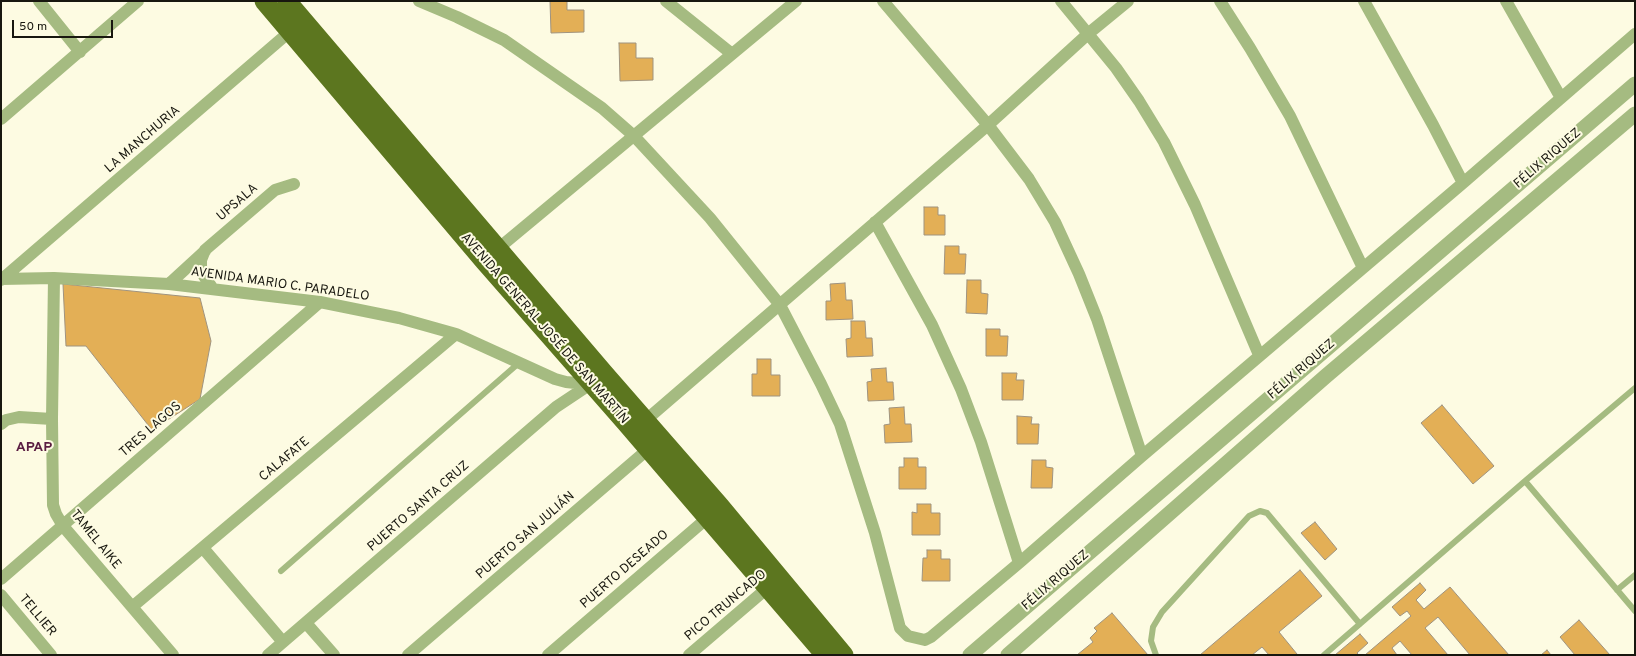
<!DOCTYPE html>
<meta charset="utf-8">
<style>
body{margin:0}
#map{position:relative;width:1636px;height:656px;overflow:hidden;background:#fdfbe2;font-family:Overpass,sans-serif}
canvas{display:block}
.frame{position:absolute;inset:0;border:2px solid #18170f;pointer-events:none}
.scale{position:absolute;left:12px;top:20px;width:101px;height:18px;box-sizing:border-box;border:2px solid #18170f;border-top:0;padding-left:5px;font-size:12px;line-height:14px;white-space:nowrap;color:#18170f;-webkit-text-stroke:3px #fdfbe2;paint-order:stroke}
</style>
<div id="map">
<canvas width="1636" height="656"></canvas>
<div class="frame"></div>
<div class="scale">50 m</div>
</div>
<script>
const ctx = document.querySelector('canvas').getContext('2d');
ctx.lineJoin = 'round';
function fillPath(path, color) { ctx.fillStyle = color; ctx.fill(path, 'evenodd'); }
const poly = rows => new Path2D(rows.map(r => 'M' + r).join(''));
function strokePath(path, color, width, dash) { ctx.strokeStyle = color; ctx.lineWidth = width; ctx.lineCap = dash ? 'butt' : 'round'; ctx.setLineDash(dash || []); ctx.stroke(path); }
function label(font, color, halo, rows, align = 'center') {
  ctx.font = font + ' Overpass,sans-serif'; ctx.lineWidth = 4; ctx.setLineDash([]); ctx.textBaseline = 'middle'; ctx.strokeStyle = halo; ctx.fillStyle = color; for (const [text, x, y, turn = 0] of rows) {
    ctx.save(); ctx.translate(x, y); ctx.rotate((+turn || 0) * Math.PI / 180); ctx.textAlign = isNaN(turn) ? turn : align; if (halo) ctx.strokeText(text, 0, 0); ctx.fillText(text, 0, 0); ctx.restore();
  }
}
const building = poly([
 [550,1,567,1,567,10,584,10,584,32,551,33,550,1],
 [619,43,636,43,636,58,653,58,653,80,620,81,619,43],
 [924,207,938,207,938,215,945,215,945,235,924,235,924,207],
 [945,246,959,246,959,254,966,254,965,274,944,274,945,246],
 [967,280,981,280,981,293,988,294,987,314,966,313,967,280],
 [845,283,846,300,852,300,853,319,826,320,826,301,831,301,830,284,845,283],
 [63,284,200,298,211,341,200,399,152,430,86,346,66,346,63,284],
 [851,321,865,321,866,338,872,338,873,356,847,357,846,339,851,338,851,321],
 [986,329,1000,329,1000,336,1008,336,1007,356,986,356,986,329],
 [757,359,771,359,771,375,780,375,780,396,752,396,752,374,757,374,757,359],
 [886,368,887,382,893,382,894,400,868,401,867,382,872,381,871,369,886,368],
 [1002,373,1017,373,1016,380,1024,380,1023,400,1002,400,1002,373],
 [1442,405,1494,466,1473,484,1421,423,1442,405],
 [904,407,905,424,911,424,912,442,885,443,884,425,890,424,889,408,904,407],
 [1017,416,1032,417,1031,424,1039,424,1038,444,1017,444,1017,416],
 [904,458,918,458,918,467,926,467,926,489,899,489,899,467,904,467,904,458],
 [1032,460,1046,460,1046,467,1053,468,1052,488,1031,488,1032,460],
 [917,504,931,504,931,513,940,513,940,535,912,535,912,512,917,513,917,504],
 [1315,522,1337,549,1325,560,1301,533,1315,522],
 [927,550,941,550,941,559,950,559,950,581,922,581,923,558,927,558,927,550],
 [1300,570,1322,596,1279,632,1297,654,1295,655,1269,655,1262,647,1252,655,1200,655,1300,570],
 [1420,583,1426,590,1416,600,1424,609,1450,587,1509,655,1470,655,1438,617,1425,628,1448,655,1412,655,1400,641,1392,648,1397,655,1365,655,1411,616,1407,611,1400,616,1392,607,1420,583],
 [1112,613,1148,655,1077,655,1093,642,1090,638,1097,631,1094,628,1112,613],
 [1579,620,1610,655,1575,655,1560,637,1579,620],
 [1360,634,1368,643,1357,653,1359,655,1335,655,1360,634],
 [1547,650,1551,655,1541,655,1547,650]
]);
const service = poly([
 [1525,481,1635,611],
 [281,571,520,362],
 [1617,590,1635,575],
 [1156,655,1151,641,1153,627,1162,612,1249,516,1260,511,1267,513,1360,624],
 [1324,655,1525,481,1635,388]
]);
const minor = poly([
 [39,1,80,52],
 [419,1,457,17,504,40,602,108,634,136,710,218,780,305,821,384,840,424,875,533,900,628,908,636,925,640,931,637,1019,563,1142,456,1463,183,1635,34],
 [666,1,732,54],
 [883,1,988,125,1029,179,1055,222,1079,274,1097,319,1142,456],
 [1061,1,1116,68,1139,101,1164,142,1195,205,1259,355],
 [1220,1,1250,48,1290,116,1363,268],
 [1364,1,1433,125,1463,183],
 [1506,1,1561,98],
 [1,119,138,1],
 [875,222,932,325,961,389,981,442,1019,563],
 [494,252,796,1],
 [54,278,52,419,53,505,56,514,63,526,173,655],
 [1,279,54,278,169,284,320,302,399,318,456,334,555,379,566,382,594,385],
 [1,280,294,28],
 [169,284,205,251],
 [213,289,204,276,201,267,201,260,205,250,275,190,294,184],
 [646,420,988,125,1089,33,1128,1],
 [1,424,6,420,19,417,52,419],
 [203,548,283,642],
 [1,579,320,302],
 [1,595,51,655],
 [132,607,456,334],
 [306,623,334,655],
 [268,655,556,407,592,383],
 [408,655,653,445],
 [548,655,712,514],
 [689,655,772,584]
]);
const tertiary = poly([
 [970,655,1635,84],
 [1008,655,1326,376,1635,114]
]);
const trunk = poly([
 [264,1,484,261,625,422,825,655],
 [287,1,604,373,721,507,844,655]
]);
const streetNames = [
 ["LA MANCHURIA",143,140,-41],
 ["FÉLIX RIQUEZ",1548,159,-41],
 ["UPSALA",238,203,-41],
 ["AVENIDA MARIO C. PARADELO",280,285,8],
 ["AVENIDA GENERAL JOSÉ DE SAN MARTÍN",544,329,49],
 ["FÉLIX RIQUEZ",1302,370,-41],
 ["TRES LAGOS",151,430,-41],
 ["CALAFATE",285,460,-40],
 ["PUERTO SANTA CRUZ",419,507,-41],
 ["PUERTO SAN JULIÁN",526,536,-41],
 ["TAMEL AIKE",95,540,51],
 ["PUERTO DESEADO",625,570,-41],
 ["FÉLIX RIQUEZ",1056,581,-41],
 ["PICO TRUNCADO",726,606,-40],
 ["TELLIER",37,616,50]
];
const neighbourhoodNames = [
 ["APAP",34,448]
];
fillPath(building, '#e3af56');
strokePath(building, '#9f937f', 1);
strokePath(service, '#a5bb81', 6);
strokePath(minor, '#a5bb81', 12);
strokePath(tertiary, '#a5bb81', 15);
strokePath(trunk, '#5c761f', 19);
label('13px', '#18170f', '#fdfbe2', streetNames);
label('bold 14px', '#5a1d42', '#fdfbe2', neighbourhoodNames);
</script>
